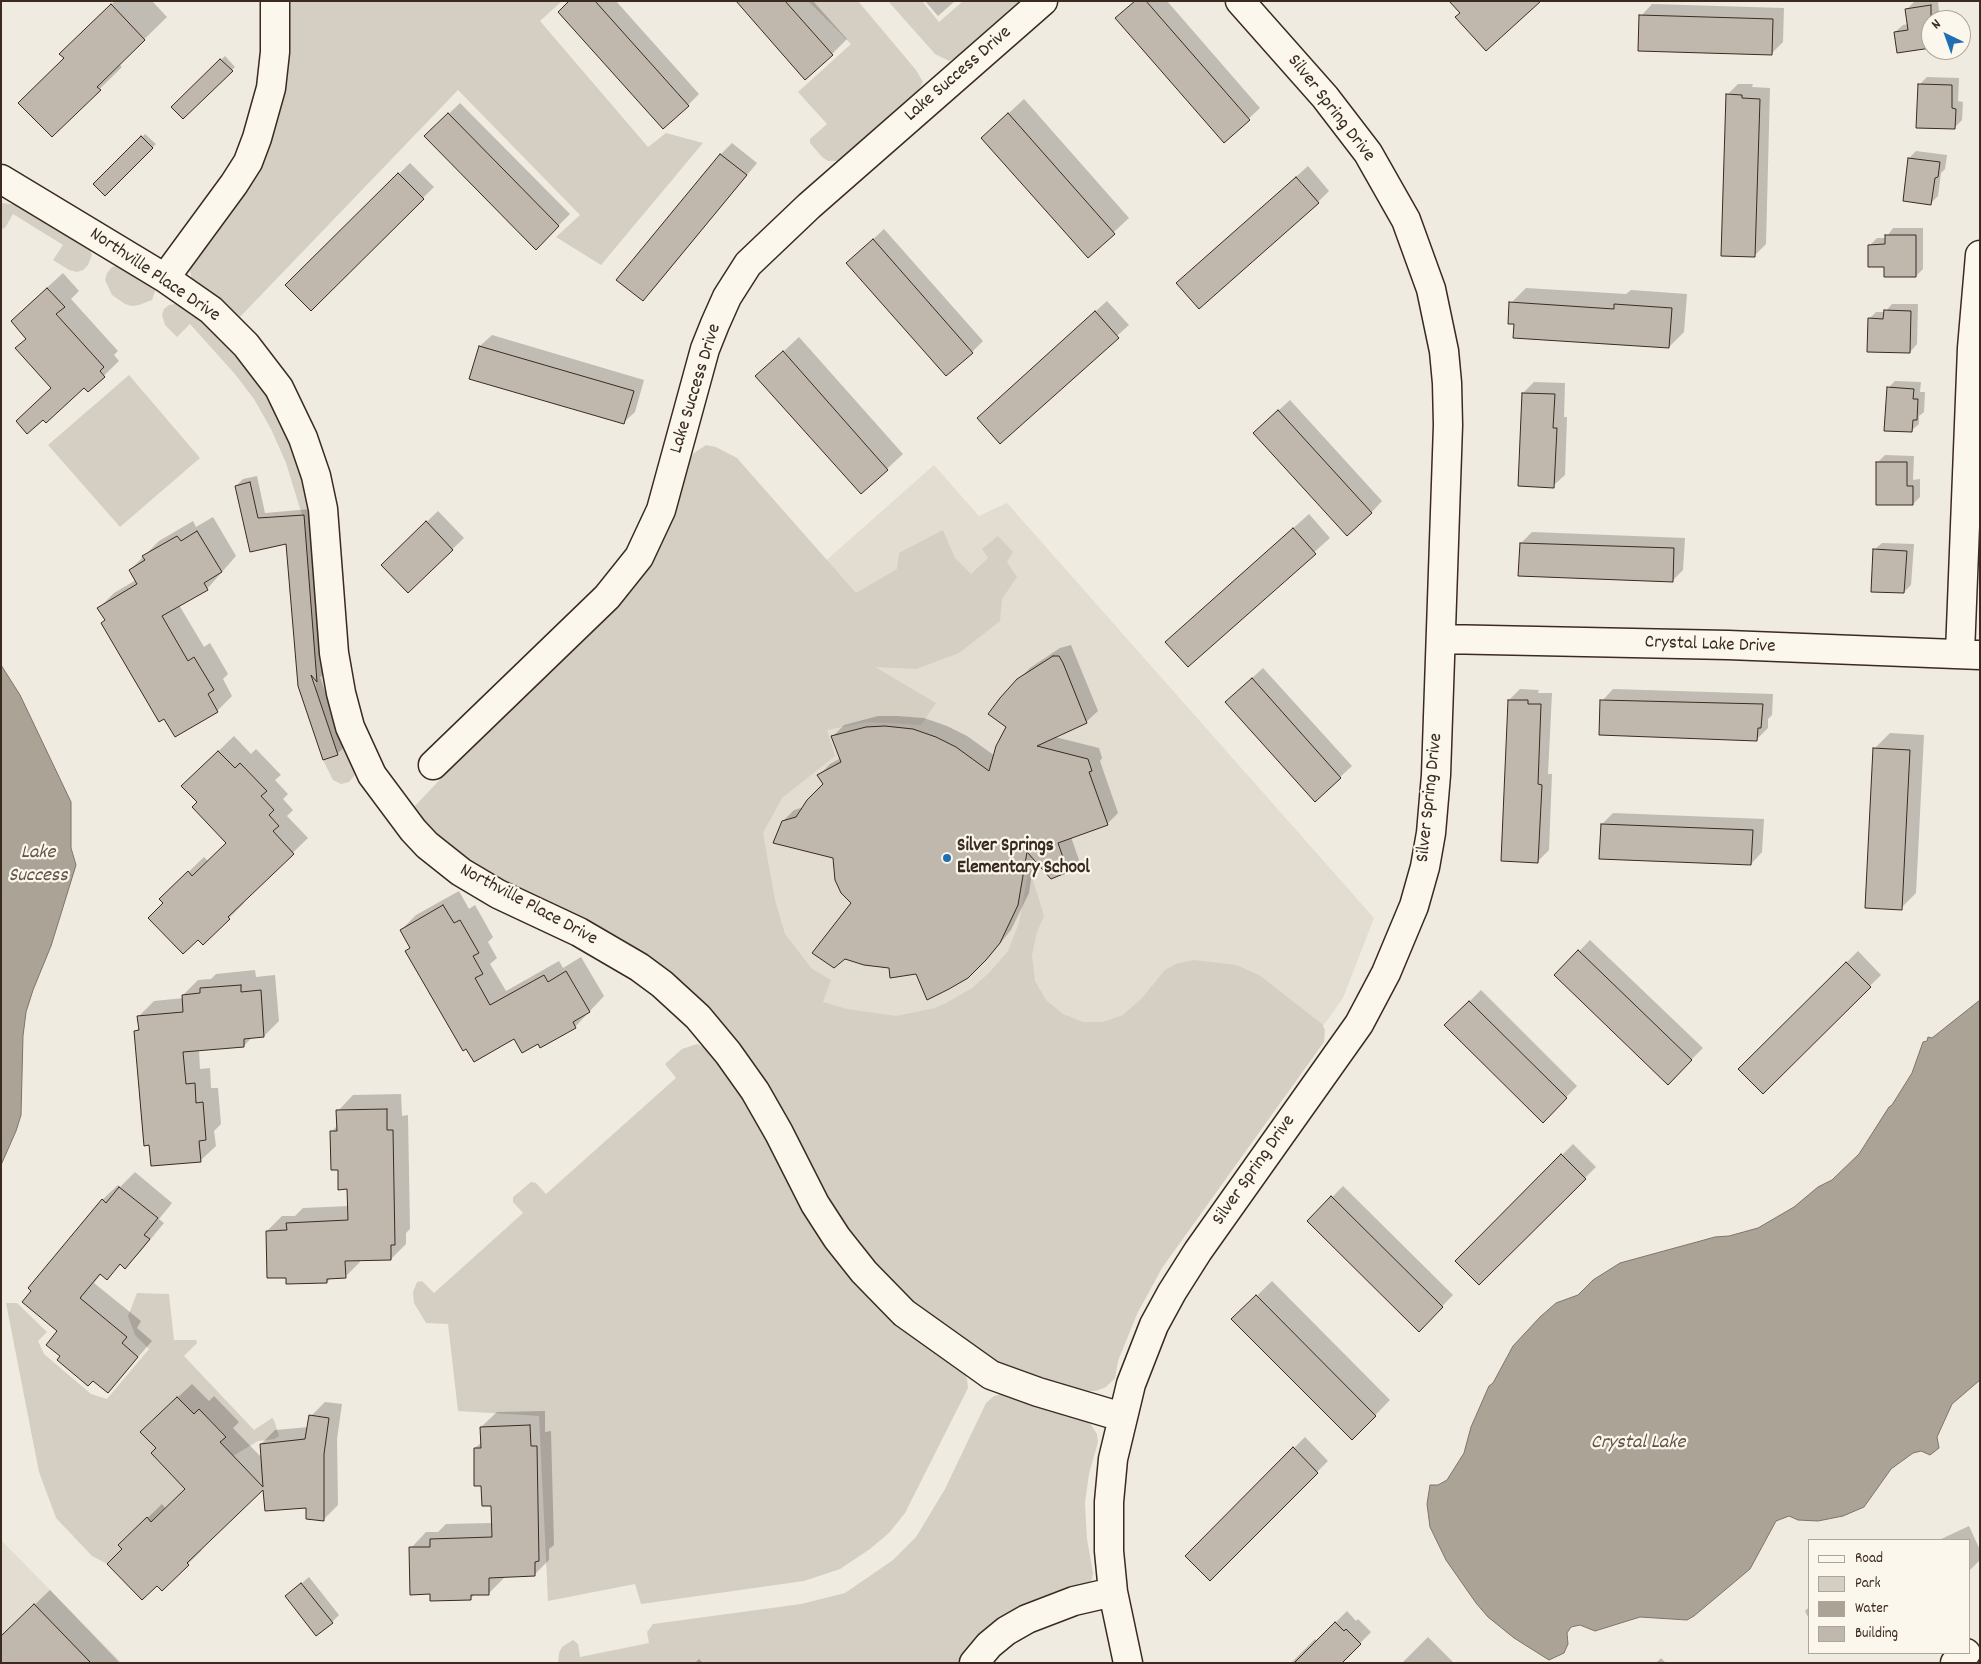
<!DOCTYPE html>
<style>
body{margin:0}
#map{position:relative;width:1981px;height:1664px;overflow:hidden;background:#f0ebe0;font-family:Dekko,sans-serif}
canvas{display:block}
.frame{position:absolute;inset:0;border:2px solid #3b2a1e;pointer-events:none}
.legend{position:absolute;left:1808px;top:1539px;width:162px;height:115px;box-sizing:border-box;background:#fbf7ec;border:1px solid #aea59a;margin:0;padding:6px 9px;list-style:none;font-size:15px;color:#3b2a1e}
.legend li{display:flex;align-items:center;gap:10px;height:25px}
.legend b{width:25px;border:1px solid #aea59a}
.north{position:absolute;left:1921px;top:10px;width:50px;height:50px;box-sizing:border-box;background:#fbf7ec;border:1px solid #aea59a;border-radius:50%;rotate:318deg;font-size:14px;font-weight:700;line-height:20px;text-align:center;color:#3b2a1e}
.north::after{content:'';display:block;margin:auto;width:18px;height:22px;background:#1f6fb2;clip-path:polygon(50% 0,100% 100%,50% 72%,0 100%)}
</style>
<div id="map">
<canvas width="1981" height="1664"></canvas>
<div class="frame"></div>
<ul class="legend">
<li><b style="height:6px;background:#fbf7ec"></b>Road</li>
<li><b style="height:14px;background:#d5cec3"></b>Park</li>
<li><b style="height:14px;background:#aca397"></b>Water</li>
<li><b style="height:14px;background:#c0b8ad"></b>Building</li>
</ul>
<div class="north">N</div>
</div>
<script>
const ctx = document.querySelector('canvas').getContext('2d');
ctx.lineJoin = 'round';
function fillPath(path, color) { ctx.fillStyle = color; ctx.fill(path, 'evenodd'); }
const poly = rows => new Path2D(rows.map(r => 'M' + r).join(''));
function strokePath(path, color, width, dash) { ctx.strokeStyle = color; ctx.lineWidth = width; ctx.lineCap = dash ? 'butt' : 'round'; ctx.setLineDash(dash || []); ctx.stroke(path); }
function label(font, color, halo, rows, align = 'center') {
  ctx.font = font + ' Dekko,sans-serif'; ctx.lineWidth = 4.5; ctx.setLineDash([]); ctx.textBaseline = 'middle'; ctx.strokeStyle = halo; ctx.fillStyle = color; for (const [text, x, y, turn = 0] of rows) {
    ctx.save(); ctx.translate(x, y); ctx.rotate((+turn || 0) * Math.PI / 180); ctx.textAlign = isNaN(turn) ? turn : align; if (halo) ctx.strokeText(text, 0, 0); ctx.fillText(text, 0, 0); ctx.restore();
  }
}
const built = poly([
 [934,465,979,516,1007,503,1374,918,1343,998,1146,1276,756,977,650,611,822,564],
 [1,1540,122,1663,1,1663]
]);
const green = poly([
 [287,1,562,1,540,21,648,147,666,133,703,143,601,265,556,237,580,215,458,90,238,319,192,280,189,265,226,216],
 [808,1,858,1,916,70,923,82,917,93,845,157,838,161,828,161,822,157,810,143,810,139,827,124,798,92,851,44],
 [888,1,922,1,939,22,963,1,1023,1,963,55,949,61,935,54],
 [1,203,21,205,85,244,90,249,92,255,88,265,83,270,77,272,69,270,53,260,63,245,13,214,5,228,1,229],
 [119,265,153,284,156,289,152,300,139,305,132,306,125,304,112,295,105,280,107,273,112,267],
 [175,304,190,310,220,336,247,367,268,397,283,423,305,482,355,769,354,776,349,782,341,784,333,780,323,760,338,754,316,690,310,601,291,603,289,587,309,585,302,515,286,463,271,429,254,399,234,373,190,324,177,337,165,325,162,315,164,309,169,305],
 [129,375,200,458,120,527,48,445],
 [706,445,716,447,737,458,856,593,897,569,899,553,943,530,955,558,971,574,988,558,982,549,998,536,1013,552,1007,562,1017,577,1002,599,1000,621,959,653,916,669,875,667,936,703,921,725,867,722,827,730,835,756,782,798,763,833,775,900,785,934,812,969,831,980,823,1002,847,1009,896,1016,935,1008,946,1003,972,988,989,973,1008,951,1019,923,1029,867,1044,916,1037,932,1032,955,1035,981,1046,1000,1063,1014,1083,1022,1103,1022,1123,1015,1142,998,1165,970,1176,964,1194,960,1236,965,1259,975,1322,1024,1325,1030,1324,1042,1162,1268,1137,1314,1118,1361,1115,1378,1106,1387,1096,1391,1085,1391,1034,1377,1011,1368,985,1355,914,1305,867,1257,827,1199,797,1137,767,1088,718,1021,450,848,411,810,556,658,688,462,694,453],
 [697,1044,710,1050,733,1080,771,1144,964,1372,967,1379,968,1388,905,1513,889,1533,870,1549,840,1569,804,1581,641,1604,635,1584,548,1601,539,1416,458,1411,448,1324,426,1323,414,1303,413,1292,417,1282,422,1281,434,1293,523,1213,513,1202,513,1197,531,1182,536,1183,546,1194,676,1078,665,1064,682,1049],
 [137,1293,169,1294,174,1340,196,1340,197,1343,184,1356,254,1430,272,1418,274,1420,279,1436,274,1439,258,1441,233,1456,220,1442,226,1436,199,1409,194,1414,177,1397,140,1432,156,1448,151,1453,178,1481,196,1491,175,1516,166,1507,151,1522,147,1518,119,1544,122,1549,107,1564,92,1556,56,1518,39,1472,6,1303,17,1303,47,1332,38,1341,44,1354,91,1394,107,1399,149,1349,135,1335,128,1316],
 [1001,1394,1009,1394,1088,1420,1097,1434,1098,1442,1089,1474,1085,1503,1087,1539,1093,1573,1092,1580,1088,1583,962,1663,558,1663,559,1653,562,1647,573,1640,578,1644,580,1657,649,1643,647,1632,653,1624,801,1604,845,1593,893,1560,916,1537,945,1489,986,1403,994,1396]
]);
const water = poly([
 [1,665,20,695,71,802,71,848,76,865,51,946,33,990,26,1012,23,1036,21,1115,16,1131,1,1165,1,665],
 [1980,1000,1980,1380,1952,1404,1937,1437,1939,1448,1930,1455,1921,1451,1913,1453,1891,1469,1864,1507,1843,1516,1818,1521,1798,1520,1789,1516,1776,1521,1750,1569,1694,1616,1687,1620,1640,1617,1595,1631,1580,1625,1571,1627,1567,1633,1568,1644,1564,1653,1549,1660,1514,1638,1488,1617,1476,1603,1446,1560,1430,1527,1427,1504,1430,1485,1438,1485,1447,1480,1464,1453,1471,1427,1489,1386,1493,1383,1513,1346,1540,1317,1556,1303,1578,1295,1593,1280,1620,1263,1715,1237,1729,1236,1758,1228,1794,1207,1818,1187,1832,1180,1859,1154,1889,1107,1892,1105,1912,1073,1923,1042,1927,1041,1928,1037,1932,1038,1980,1000]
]);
const shadow = poly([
 [115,1,152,1,167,17,119,64,122,67,52,136,65,58,83,31],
 [570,1,616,1,699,94,688,105],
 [737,1,813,1,847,39,832,54],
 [925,1,955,1,938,16],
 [1135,1,1167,1,1260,108,1225,141],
 [1938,1,1940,20,1931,20,1931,47,1895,32,1903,25,1909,24,1907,9,1914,2],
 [1652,4,1784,8,1783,42,1771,54,1641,16],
 [225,56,235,67,183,118,173,107],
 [1927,77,1959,78,1958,101,1963,102,1962,120,1955,127,1919,85],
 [1738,84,1753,84,1752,87,1770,88,1766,244,1755,255,1727,95],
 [1024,99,1129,218,1088,256,982,138],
 [460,103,570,214,536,248,426,136],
 [145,134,156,144,105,194,95,184],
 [732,143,757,163,654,288,643,300,618,279,721,154],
 [1916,151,1947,155,1945,169,1941,173,1938,196,1931,203,1909,158],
 [410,163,434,187,311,309,287,285],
 [1308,166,1329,191,1318,202,1178,283],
 [1893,228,1923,228,1923,269,1916,276,1886,265,1870,245,1877,238,1886,238],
 [884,229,983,341,972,352,848,263],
 [63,273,79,291,71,299,118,351,114,355,119,361,88,391,84,386,53,388,27,338,27,306],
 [1526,288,1626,294,1631,290,1687,294,1684,332,1669,347,1515,323,1511,303],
 [1107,301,1129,325,1000,442,978,418],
 [1892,304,1918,304,1917,344,1910,352,1869,319,1876,312,1885,312],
 [492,335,644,380,635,412,623,423,471,378,480,346],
 [799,337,903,454,861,493,757,376],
 [1895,381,1921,382,1920,392,1925,392,1924,412,1919,416,1919,424,1911,431,1888,388],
 [1534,382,1565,383,1564,417,1567,417,1565,475,1553,486,1523,393],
 [1290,400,1382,501,1371,513,1266,422],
 [1885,455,1914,456,1913,480,1920,479,1920,497,1913,504,1877,463],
 [257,476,265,513,310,509,323,675,320,677,344,747,338,753,324,758,287,543,251,551,236,486,243,479],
 [438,511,464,538,408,592,382,565],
 [1309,514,1330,538,1188,665,1167,642],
 [213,517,236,556,207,589,179,605,204,647,210,643,228,674,223,679,232,696,217,711,106,620,99,608,114,593,136,580,130,570,159,541,193,521,196,527],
 [1532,532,1685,538,1683,570,1672,581,1521,543],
 [1882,543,1914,544,1911,585,1904,592,1874,550],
 [1071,645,1098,711,1086,722,1055,737,1099,748,1102,758,1100,761,1118,813,1107,824,1071,837,1079,860,1067,871,1034,859,1029,893,1011,930,989,957,917,972,890,967,853,903,834,857,783,821,794,810,804,807,825,784,819,775,830,764,841,758,833,736,844,725,878,716,897,716,924,718,947,726,967,736,995,756,1008,726,1018,680,1030,668,1060,648],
 [1263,668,1352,766,1315,800,1238,691],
 [1520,689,1539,690,1538,693,1552,693,1548,774,1552,774,1549,850,1538,861,1509,700],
 [1613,689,1773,694,1772,715,1768,719,1768,728,1757,739,1602,701],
 [1890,733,1924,735,1916,893,1901,908,1874,749],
 [234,736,251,754,256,749,281,775,275,780,288,794,283,799,293,810,287,816,308,838,243,901,244,903,203,944,165,903,176,884,204,857,208,861,228,843,198,802,198,771],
 [1613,813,1764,819,1762,852,1751,864,1602,824],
 [459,891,469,909,475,905,493,937,488,942,497,958,490,964,506,991,559,961,563,968,581,957,604,996,575,1027,539,1043,514,1037,411,947,401,930,416,915],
 [1590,940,1703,1048,1668,1083,1556,975],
 [1858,951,1881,975,1763,1092,1740,1069],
 [255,970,256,977,275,975,279,1021,264,1036,252,1037,244,1046,199,1050,200,1069,210,1068,211,1088,218,1088,221,1124,214,1131,216,1146,200,1161,136,1031,140,1027,139,1016,154,1001,184,998,183,995,198,980,211,979,216,974],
 [1481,990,1577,1086,1543,1121,1446,1025],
 [401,1094,402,1116,408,1115,410,1229,406,1233,406,1244,391,1259,360,1260,360,1262,345,1277,332,1277,327,1282,287,1277,267,1231,282,1216,295,1216,303,1208,349,1206,348,1188,339,1168,331,1132,338,1125,338,1111,353,1095],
 [1573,1144,1596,1167,1479,1283,1456,1261],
 [135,1172,172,1203,159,1219,164,1223,140,1252,125,1267,121,1264,107,1278,102,1273,94,1283,141,1321,137,1328,152,1341,108,1392,62,1356,59,1331,102,1200,118,1185,120,1187],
 [1343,1186,1453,1295,1419,1330,1309,1221],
 [1272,1281,1390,1400,1352,1439,1233,1319],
 [192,1384,209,1401,214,1396,239,1422,233,1428,262,1458,261,1444,275,1430,309,1427,311,1416,325,1402,342,1404,337,1439,338,1505,324,1519,307,1507,264,1488,200,1549,202,1550,162,1590,124,1549,134,1531,162,1504,166,1509,187,1489,157,1448,156,1418],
 [545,1411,545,1432,551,1431,554,1545,549,1549,549,1560,534,1575,504,1576,504,1578,489,1593,475,1594,470,1599,431,1593,411,1548,426,1532,438,1532,446,1524,492,1523,492,1505,482,1484,475,1448,482,1442,481,1427,497,1412],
 [1305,1437,1328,1461,1210,1579,1187,1556],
 [1969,1526,1980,1550,1980,1560,1970,1570,1970,1540,1939,1540],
 [309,1577,339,1615,332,1622,287,1596],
 [50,1590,120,1663,1,1663,1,1637],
 [1810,1606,1810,1621,1805,1611],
 [1347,1611,1356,1621,1358,1619,1371,1632,1341,1663,1291,1663,1315,1639,1317,1641],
 [1428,1637,1454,1663,1402,1663],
 [1661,1658,1666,1663,1656,1663],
 [699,1659,703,1663,695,1663]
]);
const building = poly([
 [569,1,595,1,689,106,663,129,558,12,569,1],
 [736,1,785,1,833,55,805,80,736,1],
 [1135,1,1146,1,1250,120,1224,143,1115,18,1135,1],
 [1449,1,1541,1,1486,51,1455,17,1460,13,1449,1],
 [111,4,145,40,97,87,101,90,52,137,18,103,64,58,59,54,111,4],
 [1931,5,1931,48,1897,53,1894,32,1908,30,1905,9,1931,5],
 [1639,15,1773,19,1772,55,1638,51,1639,15],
 [220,59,233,71,183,119,171,107,220,59],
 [1918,84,1952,85,1952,108,1956,109,1955,129,1916,128,1918,84],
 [1726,94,1742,95,1742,98,1760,99,1755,257,1721,256,1726,94],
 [448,113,559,226,536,250,424,136,448,113],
 [1008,113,1115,234,1088,258,981,138,1008,113],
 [141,136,153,148,105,196,93,184,141,136],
 [720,154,747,175,643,301,616,280,720,154],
 [1908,158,1940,162,1938,177,1935,178,1931,205,1903,201,1908,158],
 [398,173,424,199,311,311,285,285,398,173],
 [1296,177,1319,203,1199,309,1176,283,1296,177],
 [1885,235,1916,235,1916,277,1884,277,1884,267,1868,267,1868,245,1885,244,1885,235],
 [873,239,973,353,946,376,846,263,873,239],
 [47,288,65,307,56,314,104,367,100,371,105,377,88,392,84,388,46,423,43,420,27,434,16,421,51,388,15,348,26,339,11,321,47,288],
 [1509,302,1614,309,1614,304,1672,308,1669,348,1513,338,1514,324,1508,324,1509,302],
 [1884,310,1911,311,1910,353,1867,352,1868,318,1883,319,1884,310],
 [1095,311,1119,338,1000,444,977,418,1095,311],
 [479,346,634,391,624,424,469,379,479,346],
 [783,351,888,470,861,494,755,376,783,351],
 [1887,387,1914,389,1913,399,1918,399,1917,420,1913,420,1912,432,1884,431,1887,387],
 [1522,393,1555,394,1553,428,1557,428,1554,488,1518,486,1522,393],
 [1278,410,1372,513,1347,536,1253,433,1278,410],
 [1876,462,1907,462,1907,486,1913,486,1913,505,1876,505,1876,462],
 [250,482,258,518,304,515,317,682,311,675,338,755,323,760,298,686,286,544,250,552,235,486,250,482],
 [426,521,453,550,408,593,381,565,426,521],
 [1293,528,1316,554,1188,667,1165,642,1293,528],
 [197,531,222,572,204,583,208,590,162,616,188,661,194,657,214,690,208,694,218,712,175,737,164,719,159,722,101,623,105,620,97,608,137,584,129,570,145,560,142,556,177,536,181,541,197,531],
 [1520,543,1674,548,1673,582,1518,576,1520,543],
 [1873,549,1907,551,1904,593,1871,592,1873,549],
 [1053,656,1059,656,1063,663,1087,723,1037,746,1088,759,1092,771,1089,772,1108,825,1058,843,1068,872,1051,879,1027,852,1018,905,1000,943,986,960,968,978,949,989,927,1000,916,974,890,978,889,968,864,965,845,959,834,968,812,953,851,903,841,893,835,880,833,858,773,843,782,821,796,817,807,800,823,784,817,775,841,762,831,736,866,727,885,726,913,729,936,737,956,747,989,771,996,746,1006,727,988,714,1000,698,1017,679,1053,656],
 [1252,678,1341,778,1315,802,1225,702,1252,678],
 [1508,700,1528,700,1528,704,1541,704,1538,784,1542,785,1538,863,1501,861,1508,700],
 [1600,700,1763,704,1761,728,1758,728,1757,741,1599,735,1600,700],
 [1873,748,1910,750,1902,910,1865,908,1873,748],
 [218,751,235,768,240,763,267,791,261,796,274,810,269,815,279,826,273,831,294,854,228,917,230,919,203,945,198,940,183,954,148,918,163,903,159,899,188,871,192,876,226,843,192,807,197,802,181,786,218,751],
 [1601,824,1753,830,1751,865,1599,859,1601,824],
 [443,905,454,923,460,920,479,953,473,956,483,974,475,978,490,1005,544,975,548,982,566,971,590,1012,573,1022,576,1028,540,1048,538,1044,522,1053,514,1039,474,1062,466,1049,463,1051,405,951,410,948,400,930,443,905],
 [1578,950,1692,1060,1668,1085,1554,975,1578,950],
 [1846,962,1871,987,1763,1094,1738,1069,1846,962],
 [241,985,241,992,261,990,264,1037,244,1039,244,1047,183,1052,186,1084,195,1083,196,1103,203,1102,206,1140,199,1141,201,1162,151,1166,149,1145,144,1146,134,1031,139,1030,137,1016,183,1012,182,995,200,993,200,988,241,985],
 [1469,1001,1567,1098,1543,1123,1444,1025,1469,1001],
 [387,1109,387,1130,393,1130,395,1245,391,1245,391,1260,345,1261,346,1278,327,1279,327,1283,286,1284,286,1278,267,1278,266,1231,287,1230,286,1223,348,1220,347,1189,338,1190,338,1170,331,1170,330,1131,337,1131,336,1110,387,1109],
 [1561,1154,1586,1179,1479,1285,1455,1261,1561,1154],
 [119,1187,158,1218,144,1235,150,1239,125,1269,120,1264,107,1280,100,1274,80,1298,127,1337,122,1343,138,1357,108,1393,93,1381,88,1386,57,1360,60,1356,46,1345,57,1331,22,1302,31,1291,28,1288,102,1199,106,1203,119,1187],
 [1331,1196,1443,1307,1419,1332,1307,1221,1331,1196],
 [1256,1295,1376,1416,1352,1440,1231,1319,1256,1295],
 [177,1397,194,1414,199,1409,226,1437,220,1442,263,1487,260,1444,305,1439,309,1415,329,1418,324,1454,324,1521,306,1519,306,1508,265,1511,263,1490,187,1563,189,1565,162,1591,157,1586,142,1600,107,1564,122,1549,118,1545,147,1517,151,1522,185,1489,151,1453,156,1448,140,1432,177,1397],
 [530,1425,531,1446,537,1446,539,1561,535,1562,535,1576,489,1578,489,1595,471,1595,471,1600,430,1601,430,1594,410,1595,409,1547,430,1547,430,1539,492,1537,491,1506,482,1506,481,1486,474,1486,474,1448,481,1448,480,1427,530,1425],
 [1293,1447,1318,1473,1210,1581,1185,1556,1293,1447],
 [301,1583,333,1623,316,1636,285,1596,301,1583],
 [34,1604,91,1663,1,1663,1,1636,34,1604],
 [1335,1622,1344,1631,1346,1629,1361,1644,1342,1663,1294,1663,1335,1622]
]);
const minor = poly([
 [1,179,165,278,211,310,246,345,279,388,303,438,316,476,323,509,334,653,341,693,350,727,372,775,413,830,427,845,461,872,498,894,579,932,639,967,662,984,698,1017,728,1053,755,1091,779,1133,815,1204,837,1238,864,1272,904,1313,991,1375,1038,1392,1122,1417],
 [165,278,234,184,248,162,257,138,271,88,275,52,275,1],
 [1441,639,1728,645,1980,655],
 [1960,653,1972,348,1980,255],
 [433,765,607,597,639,557,661,510,705,349,715,324,727,297,748,264,809,206,1043,1],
 [974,1663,989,1645,1006,1631,1027,1619,1074,1601,1113,1592],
 [1128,1663,1113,1592,1109,1551,1109,1502,1113,1459,1131,1384,1154,1325,1172,1292,1198,1251,1359,1024,1386,973,1414,906,1425,867,1431,833,1436,775,1448,425,1447,383,1444,351,1431,289,1406,220,1368,153,1325,97,1240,1],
 [1955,1663,1966,1653]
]);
const markers = [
 [947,858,5,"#1f6fb2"]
];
const streetNames = [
 ["Lake Success Drive",959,75,-41],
 ["Silver Spring Drive",1330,109,52],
 ["Northville Place Drive",154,276,34],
 ["Lake Success Drive",697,389,-73],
 ["Crystal Lake Drive",1710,646,2],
 ["Silver Spring Drive",1431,798,-84],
 ["Northville Place Drive",528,906,28],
 ["Silver Spring Drive",1255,1171,-55]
];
const poiNames = [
 ["Silver Springs",957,847],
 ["Elementary School",957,869]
];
const waterNames = [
 ["Lake",38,854],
 ["Success",38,877],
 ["Crystal Lake",1638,1444]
];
fillPath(built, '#e2dcd1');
fillPath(green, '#d5cec3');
fillPath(water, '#aca397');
strokePath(water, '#7f7367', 1);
fillPath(shadow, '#0003');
fillPath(building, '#c0b8ad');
strokePath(building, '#3b2a1e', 1);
strokePath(minor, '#3b2a1e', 31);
strokePath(minor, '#fbf7ec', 28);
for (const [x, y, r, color] of markers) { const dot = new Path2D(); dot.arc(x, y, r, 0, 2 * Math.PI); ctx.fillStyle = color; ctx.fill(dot); strokePath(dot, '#fbf7ec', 2); }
label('19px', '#3b2a1e', '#fbf7ec', streetNames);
label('bold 19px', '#3b2a1e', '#fbf7ec', poiNames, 'left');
label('italic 20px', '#635448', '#fbf7ec', waterNames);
</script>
